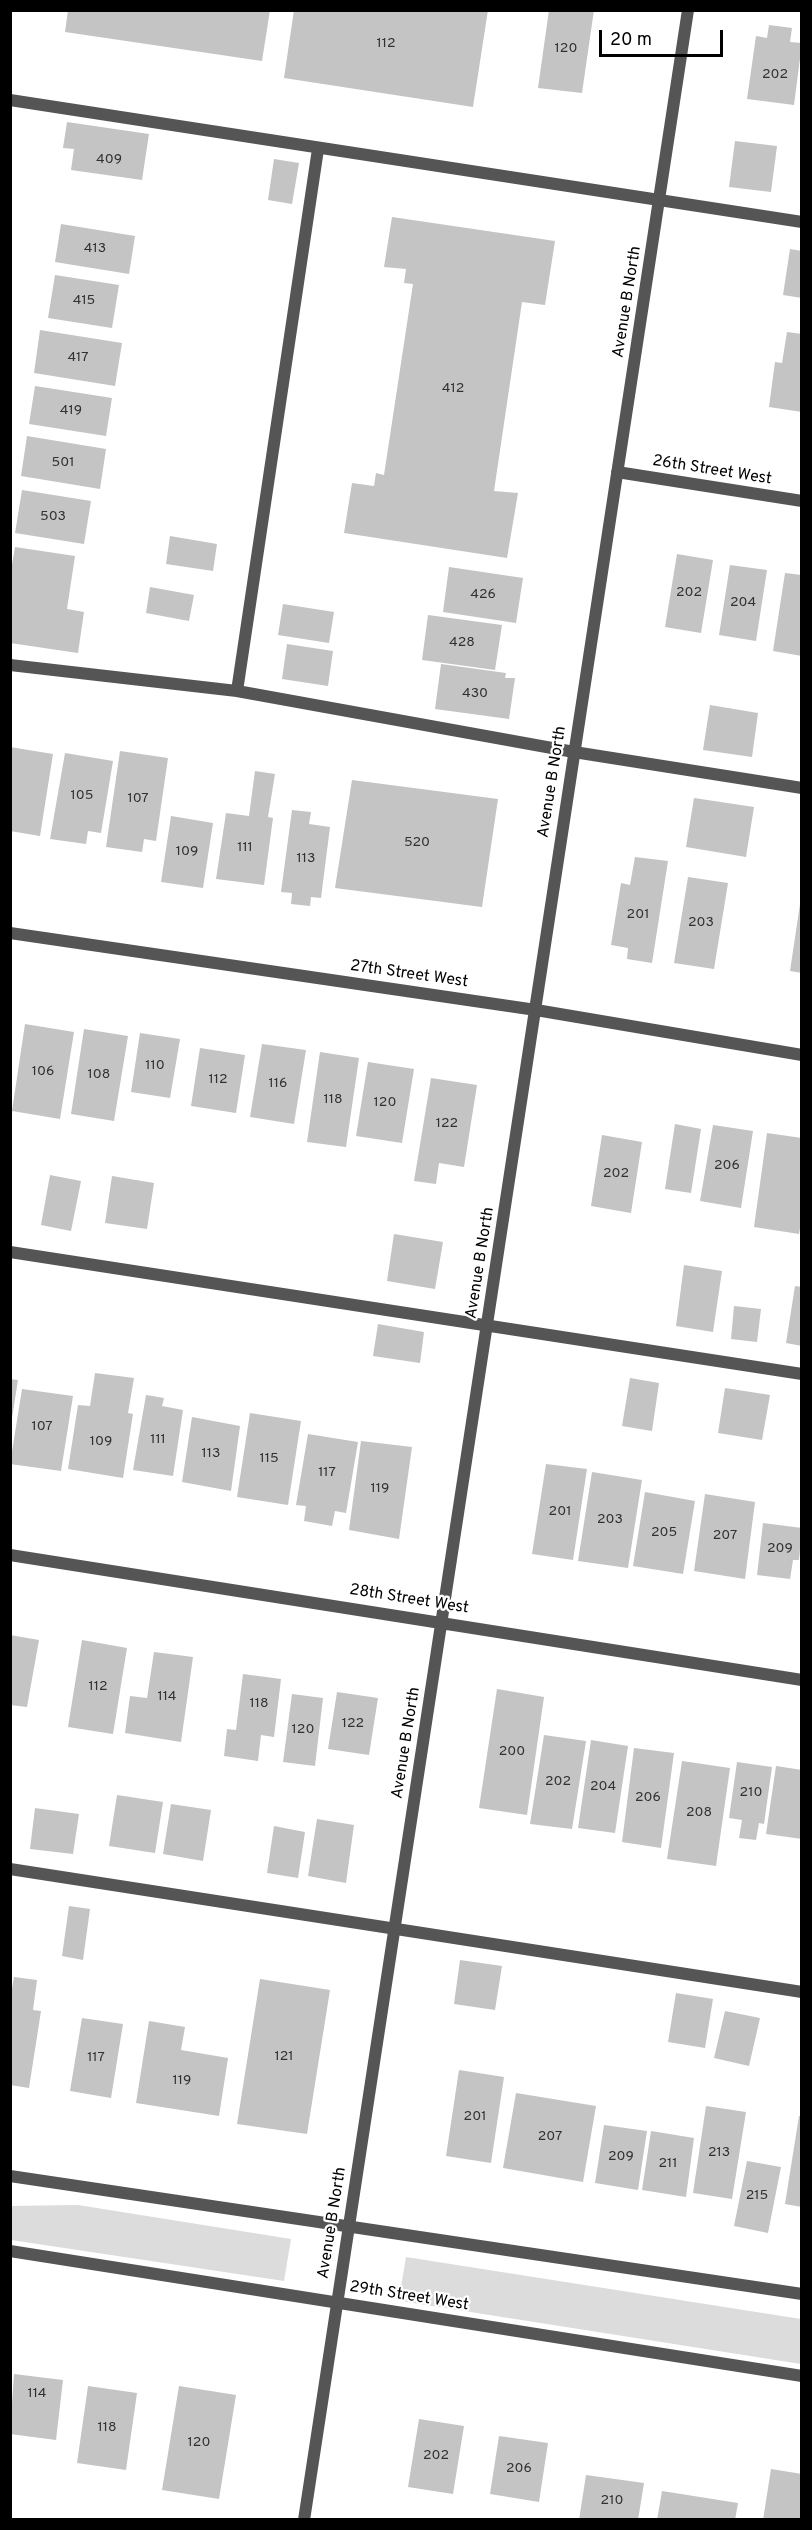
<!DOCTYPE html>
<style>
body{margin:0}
#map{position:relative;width:812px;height:2530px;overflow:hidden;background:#fff;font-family:Overpass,sans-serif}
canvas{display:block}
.frame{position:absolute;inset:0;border:12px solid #000;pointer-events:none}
.scale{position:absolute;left:599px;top:30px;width:124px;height:27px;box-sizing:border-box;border:3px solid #000;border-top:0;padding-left:8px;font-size:18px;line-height:21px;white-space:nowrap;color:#000;-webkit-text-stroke:4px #fff;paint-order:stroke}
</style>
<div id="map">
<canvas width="812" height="2530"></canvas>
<div class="frame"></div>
<div class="scale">20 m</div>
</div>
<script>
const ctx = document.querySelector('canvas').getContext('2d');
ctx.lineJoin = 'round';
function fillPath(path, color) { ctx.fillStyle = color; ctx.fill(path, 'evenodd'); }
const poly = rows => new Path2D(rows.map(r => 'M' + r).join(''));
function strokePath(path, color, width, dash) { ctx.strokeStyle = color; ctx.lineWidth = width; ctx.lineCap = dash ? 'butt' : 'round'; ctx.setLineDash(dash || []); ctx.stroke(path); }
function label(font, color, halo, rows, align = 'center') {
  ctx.font = font + ' Overpass,sans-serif'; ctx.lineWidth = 4.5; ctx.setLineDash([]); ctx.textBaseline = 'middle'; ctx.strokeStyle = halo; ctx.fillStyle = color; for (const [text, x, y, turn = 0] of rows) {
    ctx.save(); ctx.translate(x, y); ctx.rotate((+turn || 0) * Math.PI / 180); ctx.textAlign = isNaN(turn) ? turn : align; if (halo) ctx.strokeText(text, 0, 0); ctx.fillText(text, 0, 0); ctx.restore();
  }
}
const green = poly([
 [78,2205,291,2239,284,2281,11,2240,11,2206],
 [406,2257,801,2319,801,2364,407,2302,399,2299]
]);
const building = poly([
 [68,10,270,10,262,61,65,32],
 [294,10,488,10,473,107,284,78],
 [549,10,594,10,582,93,538,88],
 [769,25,792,28,790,42,802,43,794,105,747,99,756,36,767,38],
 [67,122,149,134,142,180,71,170,74,149,63,148],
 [735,141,777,146,771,192,729,187],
 [274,159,299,163,292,204,268,200],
 [392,217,555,241,545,305,522,302,494,491,518,493,507,558,344,533,352,483,374,486,376,473,384,475,413,284,404,283,406,269,384,267],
 [61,224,135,236,129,274,55,262],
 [790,249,802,251,802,298,783,295],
 [55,275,119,285,112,328,48,318],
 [40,330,122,343,115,386,34,373],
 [787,332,802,334,802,412,769,407,775,362,782,363],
 [35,386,112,398,106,436,29,424],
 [27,436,106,449,100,489,21,476],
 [22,490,91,501,84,544,15,533],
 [170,536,217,544,213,571,166,564],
 [15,547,75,556,67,609,84,612,78,653,10,643,10,576],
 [677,554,713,560,701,633,665,627],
 [730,565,767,570,756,641,719,635],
 [449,567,523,578,516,623,443,612],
 [785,573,802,575,802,656,773,651],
 [150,587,194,595,189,621,146,613],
 [283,604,334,612,329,643,278,635],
 [428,615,502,625,495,670,422,660],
 [287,644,333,651,328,686,282,679],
 [441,664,506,673,505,678,515,678,509,719,435,709],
 [710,705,758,713,752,757,703,750],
 [10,747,53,754,40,836,10,831],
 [120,751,168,758,156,841,144,839,142,852,106,847],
 [65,753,113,761,101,833,88,831,86,844,50,839],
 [255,771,275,774,268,817,273,818,264,885,216,879,226,813,249,816],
 [352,780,498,799,482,907,335,888],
 [694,798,754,807,746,857,686,847],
 [292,810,311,812,309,824,330,827,321,898,311,897,310,906,291,904,292,893,281,892],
 [171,816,213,823,203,888,161,882],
 [635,857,668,861,652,963,627,959,628,948,611,945,621,883,630,885],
 [688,877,728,883,714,969,674,963],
 [800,904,802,904,802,973,790,971],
 [25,1024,74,1032,60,1119,12,1111],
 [84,1029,128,1036,114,1121,71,1114],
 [140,1033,180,1039,170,1098,131,1092],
 [262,1044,306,1050,294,1124,250,1117],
 [200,1048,245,1055,236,1113,191,1106],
 [320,1052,359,1058,346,1147,307,1142],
 [368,1062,414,1069,402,1143,356,1136],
 [431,1078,477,1085,464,1167,439,1163,436,1184,414,1181],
 [675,1124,701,1129,691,1193,665,1189],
 [713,1125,753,1131,741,1208,700,1201],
 [767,1133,802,1138,802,1216,799,1234,754,1227],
 [602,1135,642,1142,631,1213,591,1206],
 [50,1175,81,1181,71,1231,41,1225],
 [112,1176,154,1183,147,1229,105,1223],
 [394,1234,443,1242,435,1289,387,1281],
 [684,1265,722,1271,713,1332,676,1326],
 [795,1286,802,1287,802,1346,786,1343],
 [734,1306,761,1309,757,1342,731,1339],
 [378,1324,424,1332,420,1363,373,1356],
 [95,1373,134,1378,128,1413,133,1414,123,1478,68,1469,78,1405,90,1406],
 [630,1378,659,1383,652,1431,622,1426],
 [10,1379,18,1380,12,1418,10,1418],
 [725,1388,770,1395,762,1440,718,1433],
 [22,1389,73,1396,61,1471,10,1464],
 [146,1395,164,1398,162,1406,183,1410,173,1476,133,1470],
 [250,1413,301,1421,288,1505,237,1497],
 [192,1417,240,1426,231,1491,182,1482],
 [308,1434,358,1442,346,1513,335,1511,332,1526,304,1521,306,1506,296,1505],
 [361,1441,412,1447,399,1539,349,1530],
 [546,1464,587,1469,573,1560,532,1554],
 [592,1472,642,1480,628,1568,578,1561],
 [645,1492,695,1501,683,1574,633,1566],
 [705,1494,755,1502,745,1579,694,1571],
 [763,1523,802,1528,799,1560,793,1560,790,1579,757,1575],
 [10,1635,39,1640,27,1707,10,1705],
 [82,1640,127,1648,113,1734,68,1727],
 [154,1652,193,1657,181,1742,125,1733,130,1696,147,1698],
 [243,1674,281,1679,274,1737,261,1735,258,1761,224,1756,227,1729,236,1730],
 [497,1689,544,1697,527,1815,479,1808],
 [337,1692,378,1698,369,1755,328,1749],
 [292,1694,323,1698,315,1766,283,1762],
 [544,1735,586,1741,572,1829,530,1824],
 [591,1740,628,1746,615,1833,578,1828],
 [634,1748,674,1753,661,1848,622,1842],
 [682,1761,730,1768,716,1866,667,1859],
 [737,1762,772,1767,764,1824,759,1823,756,1840,739,1838,742,1820,729,1818],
 [776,1766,802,1770,802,1839,766,1834],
 [117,1795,163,1802,155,1853,109,1846],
 [171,1804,211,1810,203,1861,163,1854],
 [35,1808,79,1814,73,1854,30,1849],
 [317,1819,354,1825,346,1883,308,1876],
 [274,1826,305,1832,298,1878,267,1873],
 [69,1906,90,1909,83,1960,62,1956],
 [460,1960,502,1966,495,2010,454,2004],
 [14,1977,37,1980,33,2010,41,2011,29,2088,10,2085,10,2000],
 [260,1979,330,1990,307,2134,237,2124],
 [676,1993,713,1999,705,2048,668,2042],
 [725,2011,760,2018,749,2066,714,2058],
 [82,2018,123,2024,111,2098,70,2091],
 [149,2021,185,2027,181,2050,228,2058,219,2116,136,2103],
 [459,2070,504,2077,491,2163,446,2156],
 [516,2093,596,2106,583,2182,503,2168],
 [706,2106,746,2112,732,2199,693,2193],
 [799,2116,802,2116,802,2207,785,2204],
 [604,2125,647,2131,638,2190,595,2183],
 [651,2131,694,2138,686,2197,642,2190],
 [747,2161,781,2167,768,2233,734,2226],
 [14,2374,63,2380,56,2440,10,2434],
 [88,2386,137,2393,126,2470,77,2463],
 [179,2386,236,2395,219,2499,162,2490],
 [419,2419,464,2426,453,2494,408,2487],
 [499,2436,548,2443,539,2502,490,2494],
 [771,2469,802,2474,802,2520,763,2520],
 [586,2475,644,2483,638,2520,579,2520],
 [662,2491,738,2503,735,2520,657,2520]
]);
const service = poly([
 [10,100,802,222],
 [10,665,237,691,574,752,802,788],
 [237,691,318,149],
 [10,1252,802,1374],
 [10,1869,802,1992]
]);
const minor = poly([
 [617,472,802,501],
 [10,933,536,1010,802,1055],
 [10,1555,802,1680],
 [304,2520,688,10]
]);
const tertiary = poly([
 [10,2176,802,2294],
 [10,2251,802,2376]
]);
const numberNames = [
 ["112",386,44],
 ["120",566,49],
 ["202",775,75],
 ["409",109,160],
 ["413",95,249],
 ["415",84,301],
 ["417",78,358],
 ["412",453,389],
 ["419",71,411],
 ["501",63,463],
 ["503",53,517],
 ["202",689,593],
 ["426",483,595],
 ["204",743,603],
 ["428",462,643],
 ["430",475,694],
 ["105",82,796],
 ["107",138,799],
 ["520",417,843],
 ["111",245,848],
 ["109",187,852],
 ["113",306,859],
 ["201",638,915],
 ["203",701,923],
 ["110",155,1066],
 ["106",43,1072],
 ["108",99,1075],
 ["112",218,1080],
 ["116",278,1084],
 ["118",333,1100],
 ["120",385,1103],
 ["122",447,1124],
 ["206",727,1166],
 ["202",616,1174],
 ["107",42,1427],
 ["111",158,1440],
 ["109",101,1442],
 ["113",211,1454],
 ["115",269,1459],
 ["117",327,1473],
 ["119",380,1489],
 ["201",560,1512],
 ["203",610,1520],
 ["205",664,1533],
 ["207",725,1536],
 ["209",780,1549],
 ["112",98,1687],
 ["114",167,1697],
 ["118",259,1704],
 ["122",353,1724],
 ["120",303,1730],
 ["200",512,1752],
 ["202",558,1782],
 ["204",603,1787],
 ["210",751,1793],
 ["206",648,1798],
 ["208",699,1813],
 ["121",284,2057],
 ["117",96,2058],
 ["119",182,2081],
 ["201",475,2117],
 ["207",550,2137],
 ["213",719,2153],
 ["209",621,2157],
 ["211",668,2164],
 ["215",757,2196],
 ["114",37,2394],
 ["118",107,2428],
 ["120",199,2443],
 ["202",436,2456],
 ["206",519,2469],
 ["210",612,2501]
];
const streetNames = [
 ["Avenue B North",628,302,-81],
 ["26th Street West",712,471,9],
 ["Avenue B North",553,782,-81],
 ["27th Street West",409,975,8],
 ["Avenue B North",481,1263,-81],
 ["28th Street West",409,1600,9],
 ["Avenue B North",407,1743,-81],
 ["Avenue B North",333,2223,-81],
 ["29th Street West",409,2297,9]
];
fillPath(green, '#dcdcdc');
fillPath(building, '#c4c4c4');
strokePath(service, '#555', 12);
strokePath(minor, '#555', 12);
strokePath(tertiary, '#555', 12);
label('14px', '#313131', null, numberNames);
label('16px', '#000', '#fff', streetNames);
</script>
